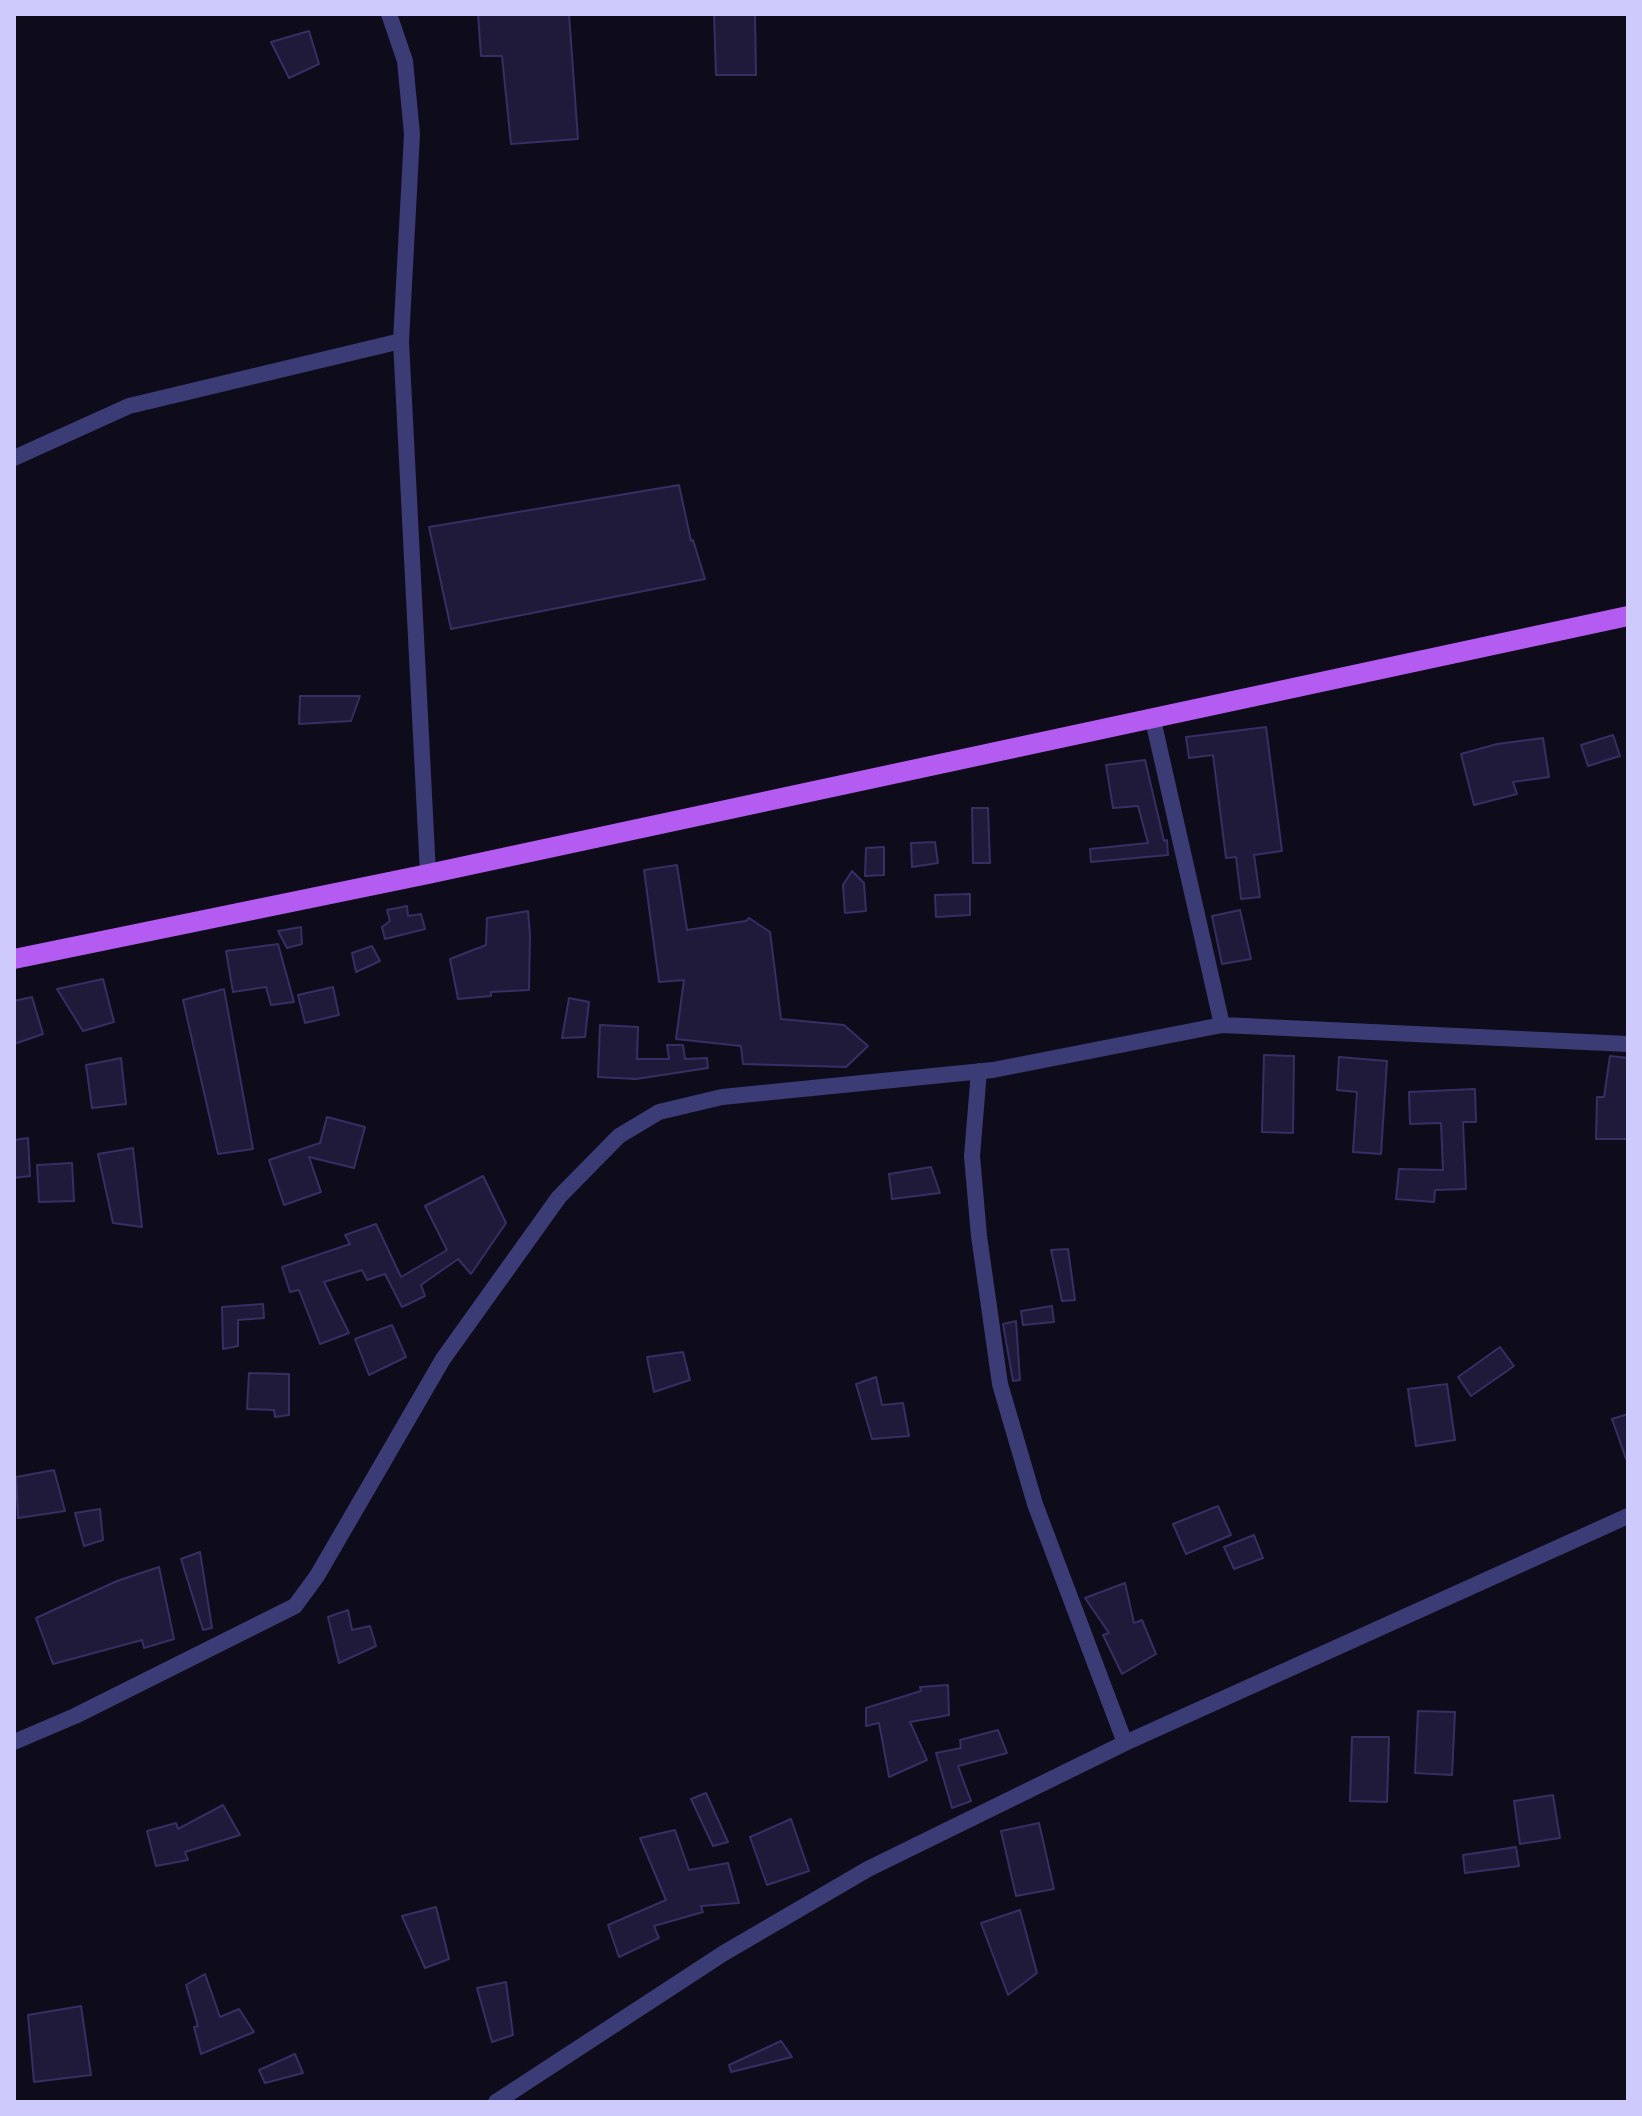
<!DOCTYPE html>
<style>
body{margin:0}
#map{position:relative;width:1642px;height:2116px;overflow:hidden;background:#0e0c1b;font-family:Manrope,sans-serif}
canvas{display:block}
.frame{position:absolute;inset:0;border:16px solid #cecafb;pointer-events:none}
</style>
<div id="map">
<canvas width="1642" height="2116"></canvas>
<div class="frame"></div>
</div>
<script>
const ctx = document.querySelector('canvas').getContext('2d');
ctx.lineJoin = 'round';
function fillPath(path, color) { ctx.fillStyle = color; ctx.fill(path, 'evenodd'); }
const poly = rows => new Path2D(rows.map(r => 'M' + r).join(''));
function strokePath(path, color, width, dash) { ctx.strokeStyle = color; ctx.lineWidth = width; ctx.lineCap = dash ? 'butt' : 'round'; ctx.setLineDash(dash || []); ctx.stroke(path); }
const building = poly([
 [478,14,569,14,578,139,511,144,502,56,481,56,478,14],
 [714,14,755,14,756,75,716,75,714,14],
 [309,31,319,64,289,78,271,42,309,31],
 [679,485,691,541,693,540,705,579,451,629,429,527,679,485],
 [300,696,360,696,351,721,299,724,300,696],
 [1266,727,1282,851,1254,855,1260,897,1241,899,1236,857,1226,858,1213,755,1189,758,1186,737,1266,727],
 [1613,735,1620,756,1588,766,1581,745,1613,735],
 [1543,738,1549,777,1513,782,1517,794,1474,805,1461,754,1497,744,1543,738],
 [1145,760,1164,841,1167,840,1168,855,1091,862,1090,849,1148,843,1138,806,1113,808,1106,765,1145,760],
 [972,808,988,808,990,863,973,863,972,808],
 [935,842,938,863,912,867,911,843,935,842],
 [884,847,884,875,865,876,866,848,884,847],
 [677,865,687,930,746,921,749,918,770,932,781,1019,844,1025,868,1046,846,1067,743,1064,741,1046,676,1039,684,980,659,982,644,870,677,865],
 [852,871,864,883,866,911,845,913,843,885,852,871],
 [970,894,970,915,936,917,935,895,970,894],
 [407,906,408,916,421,914,425,929,385,939,382,927,390,921,387,910,407,906],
 [1240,910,1251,959,1222,964,1212,916,1240,910],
 [528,911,530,935,529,990,491,992,491,996,458,999,450,959,486,945,487,918,528,911],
 [301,927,302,944,287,948,278,931,301,927],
 [278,944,294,1002,271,1005,266,987,233,992,226,951,278,944],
 [372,946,380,961,356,972,352,953,372,946],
 [103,979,114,1022,83,1031,57,989,103,979],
 [333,987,339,1015,305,1023,298,995,333,987],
 [224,989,253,1149,218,1154,183,1000,224,989],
 [32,997,43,1034,14,1044,14,1001,32,997],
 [569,998,589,1002,585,1037,562,1038,569,998],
 [600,1025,638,1027,637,1059,669,1059,667,1045,683,1045,685,1059,707,1058,708,1068,636,1079,598,1077,600,1025],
 [1264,1055,1294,1056,1293,1133,1262,1132,1264,1055],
 [1610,1056,1628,1058,1628,1139,1596,1139,1597,1097,1604,1097,1610,1056],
 [1339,1057,1387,1061,1381,1154,1353,1152,1357,1092,1337,1090,1339,1057],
 [121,1058,126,1104,92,1108,86,1065,121,1058],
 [1475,1089,1476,1122,1463,1122,1466,1189,1435,1190,1434,1202,1396,1199,1399,1169,1443,1170,1441,1123,1410,1124,1409,1092,1475,1089],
 [327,1117,365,1127,354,1168,309,1157,321,1192,284,1205,269,1160,320,1143,327,1117],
 [28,1138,30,1176,14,1178,14,1140,28,1138],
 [133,1148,142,1227,113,1223,98,1154,133,1148],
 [72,1163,74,1201,39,1202,37,1165,72,1163],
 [931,1167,940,1193,892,1199,889,1174,931,1167],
 [483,1176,506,1223,471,1274,458,1259,421,1285,425,1296,402,1307,385,1274,367,1280,362,1270,324,1282,349,1333,320,1344,299,1290,290,1292,282,1267,350,1244,345,1235,376,1224,401,1277,447,1250,425,1206,483,1176],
 [1068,1249,1075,1300,1062,1301,1051,1250,1068,1249],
 [263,1304,264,1318,238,1320,238,1346,223,1349,222,1307,263,1304],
 [1052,1306,1054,1322,1023,1325,1021,1311,1052,1306],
 [1016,1321,1020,1380,1013,1381,1003,1324,1016,1321],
 [392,1325,406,1357,369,1375,355,1339,392,1325],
 [1500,1347,1514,1366,1471,1396,1458,1377,1500,1347],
 [683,1352,690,1380,654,1392,647,1357,683,1352],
 [249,1373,289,1374,289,1415,275,1417,274,1410,247,1409,249,1373],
 [876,1377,882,1405,903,1403,909,1436,872,1439,856,1384,876,1377],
 [1447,1384,1455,1440,1416,1446,1408,1389,1447,1384],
 [1628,1414,1628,1459,1626,1459,1612,1419,1628,1414],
 [54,1470,65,1511,18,1518,16,1477,54,1470],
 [1218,1506,1231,1535,1186,1554,1173,1524,1218,1506],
 [100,1509,103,1540,84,1546,75,1513,100,1509],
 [1254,1535,1263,1558,1234,1569,1224,1547,1254,1535],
 [200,1552,212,1628,203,1630,181,1559,200,1552],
 [159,1567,174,1639,144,1648,142,1640,53,1664,36,1618,117,1581,159,1567],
 [1125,1583,1134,1623,1142,1620,1156,1654,1122,1674,1103,1635,1109,1633,1085,1598,1125,1583],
 [348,1610,352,1630,370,1626,376,1646,339,1663,328,1617,348,1610],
 [948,1685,949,1715,910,1722,927,1760,889,1777,879,1723,866,1726,866,1708,921,1691,920,1687,948,1685],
 [1418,1711,1455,1712,1452,1775,1415,1773,1418,1711],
 [998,1730,1007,1753,958,1766,971,1801,952,1808,936,1753,961,1748,960,1740,998,1730],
 [1352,1737,1389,1737,1387,1802,1350,1801,1352,1737],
 [706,1793,728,1842,713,1846,691,1799,706,1793],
 [1553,1795,1560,1838,1520,1844,1514,1801,1553,1795],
 [223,1805,240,1835,185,1852,188,1860,156,1866,147,1831,176,1823,178,1829,223,1805],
 [791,1819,809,1871,767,1885,750,1837,791,1819],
 [1039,1823,1054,1889,1016,1896,1001,1831,1039,1823],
 [675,1830,689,1870,728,1863,739,1903,701,1906,703,1912,654,1926,659,1938,619,1957,608,1925,666,1900,640,1838,675,1830],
 [1516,1847,1519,1866,1465,1873,1463,1855,1516,1847],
 [436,1907,449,1959,425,1968,402,1916,436,1907],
 [1020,1910,1037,1973,1008,1995,981,1923,1020,1910],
 [205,1974,220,2017,239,2009,254,2032,201,2054,194,2027,198,2026,186,1985,205,1974],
 [506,1982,513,2035,492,2042,477,1988,506,1982],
 [81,2006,91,2075,34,2082,28,2015,81,2006],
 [781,2041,792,2057,731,2072,729,2065,781,2041],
 [295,2054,303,2073,265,2083,259,2070,295,2054]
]);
const street = poly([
 [389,14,405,61,412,134,401,341,428,874],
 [14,458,129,406,401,341],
 [1153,720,1222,1025],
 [979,1071,972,1156,979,1236,1000,1384,1035,1504,1125,1743],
 [14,1742,75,1716,295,1606,317,1576,443,1359,559,1197,619,1136,659,1112,722,1097,993,1070,1222,1025,1628,1044],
 [496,2102,724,1953,868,1869,1125,1743,1628,1516]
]);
const primary = poly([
 [14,959,428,874,1628,616]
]);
fillPath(building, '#1f1a3a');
strokePath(building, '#372e64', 2);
strokePath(street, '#3b3b76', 16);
strokePath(primary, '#b45bf1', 20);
</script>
